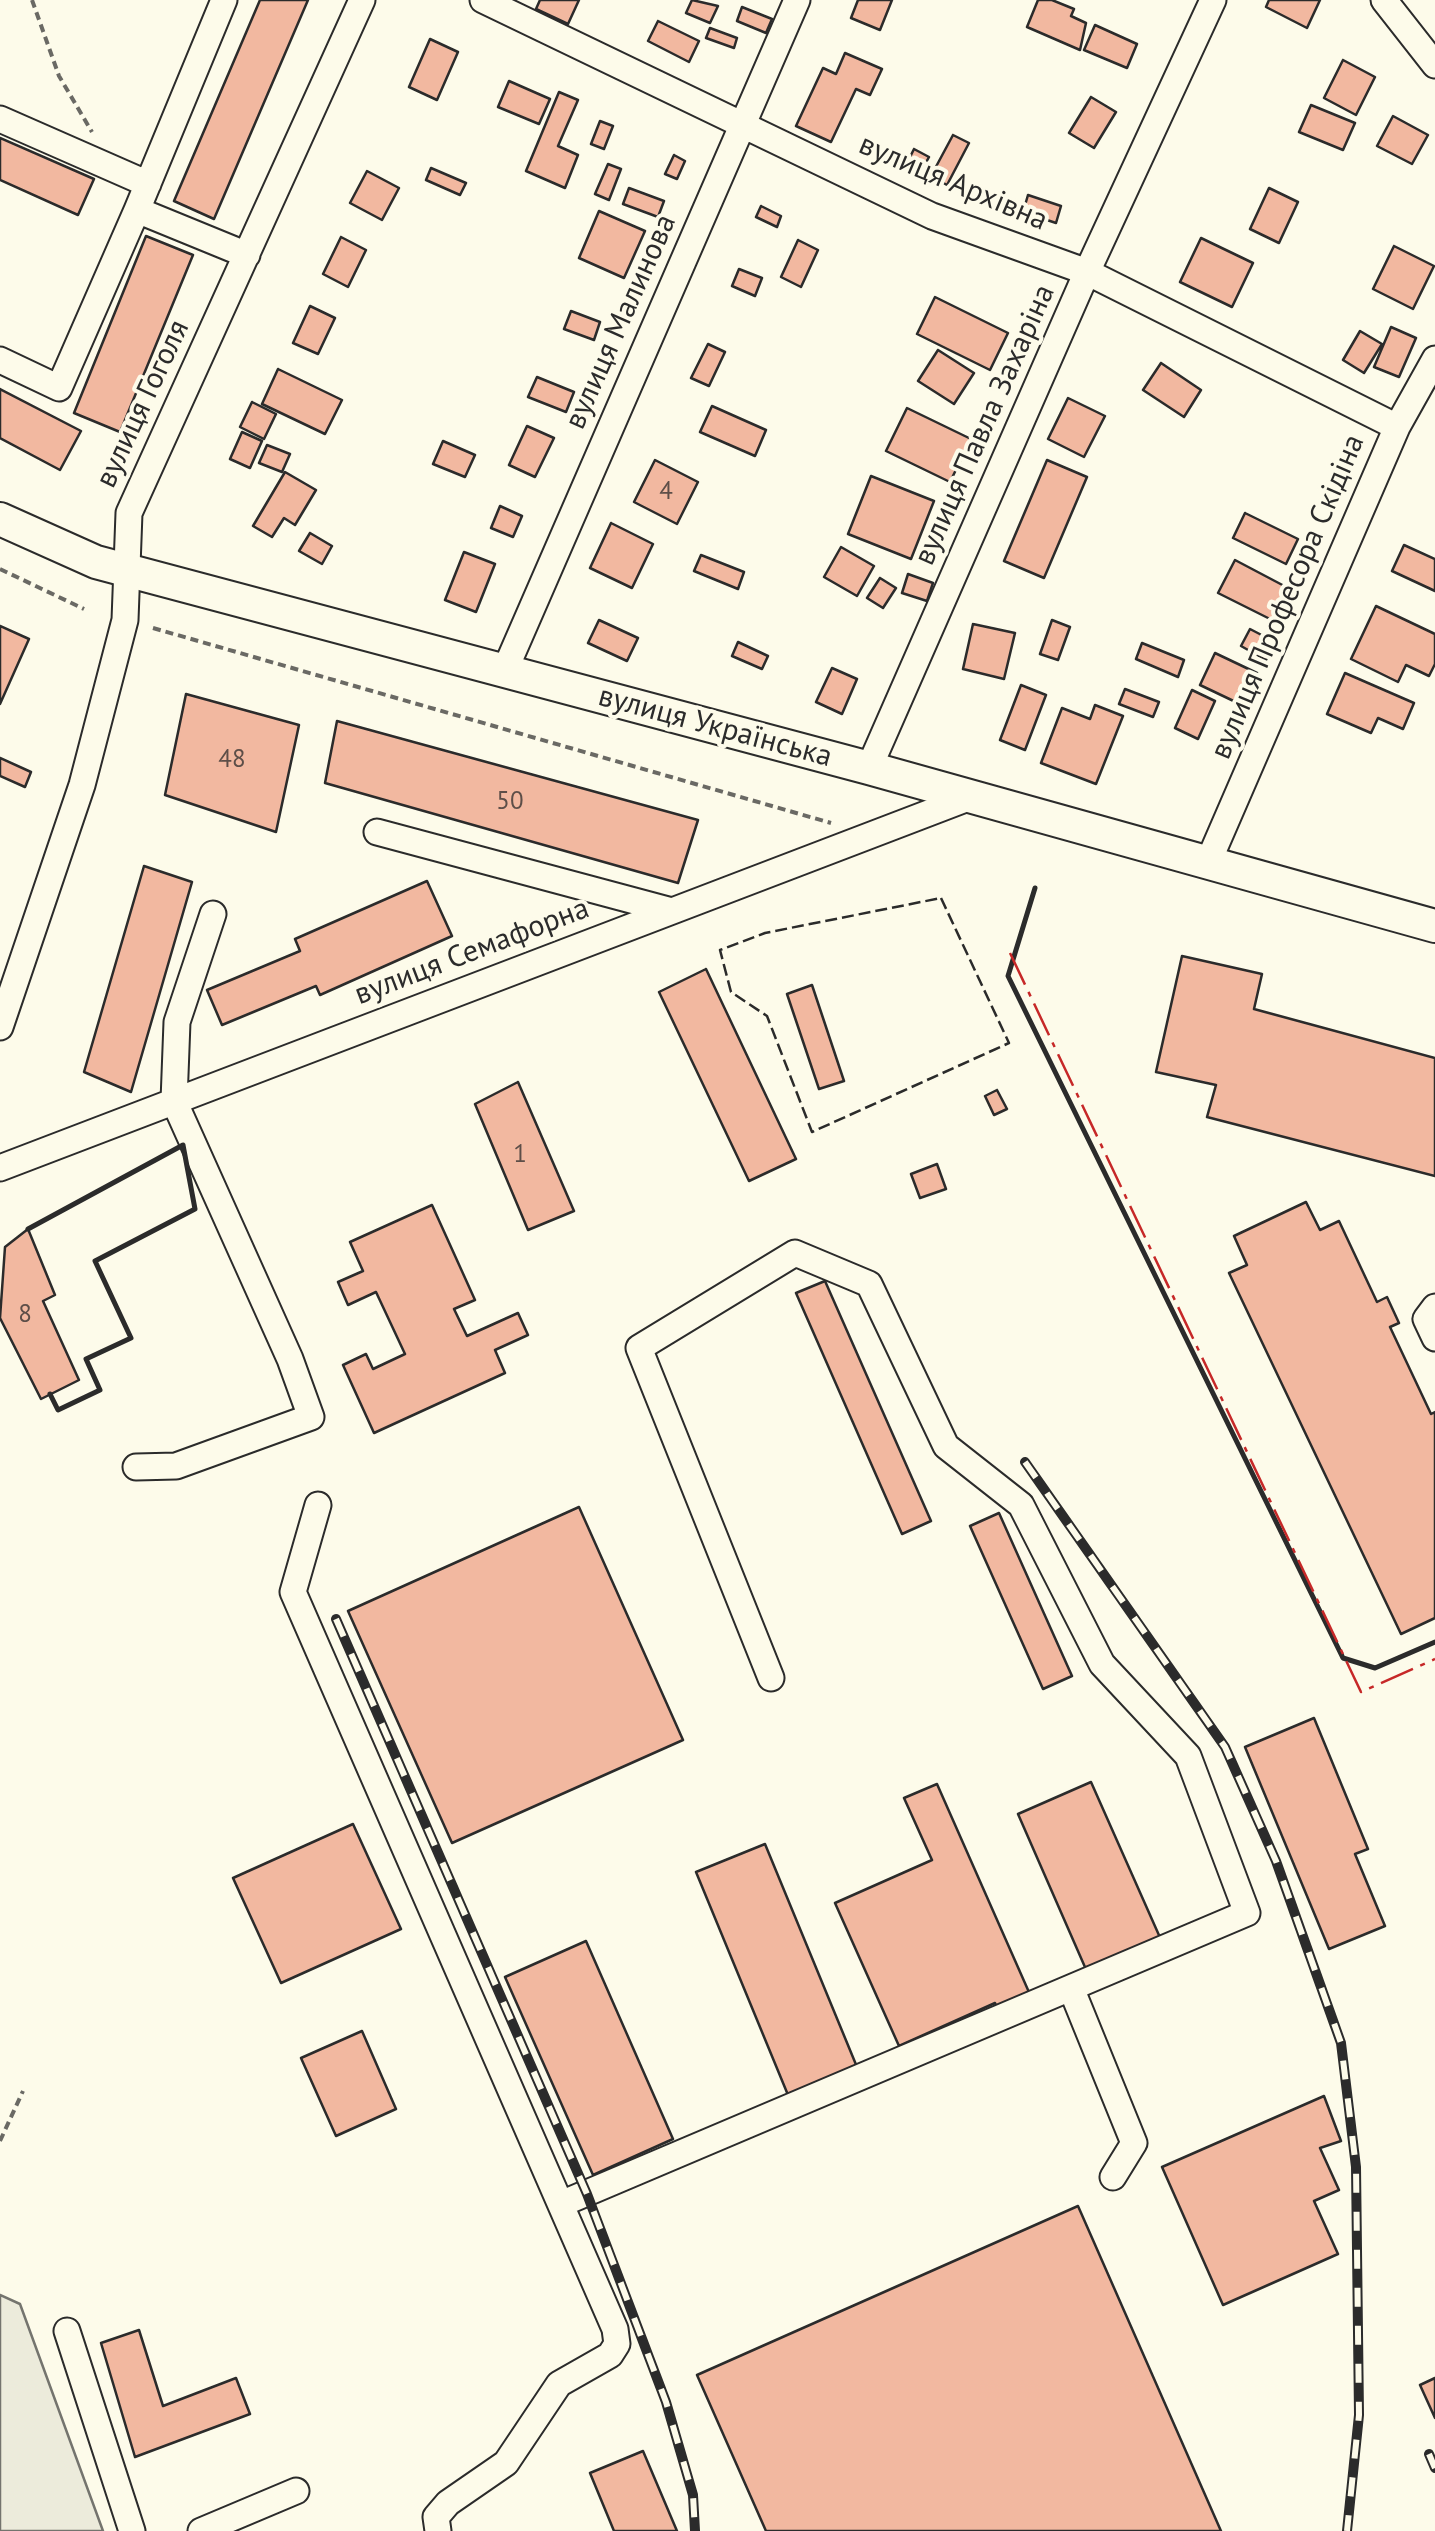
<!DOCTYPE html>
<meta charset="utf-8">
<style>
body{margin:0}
canvas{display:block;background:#fdfbea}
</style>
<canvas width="1435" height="2531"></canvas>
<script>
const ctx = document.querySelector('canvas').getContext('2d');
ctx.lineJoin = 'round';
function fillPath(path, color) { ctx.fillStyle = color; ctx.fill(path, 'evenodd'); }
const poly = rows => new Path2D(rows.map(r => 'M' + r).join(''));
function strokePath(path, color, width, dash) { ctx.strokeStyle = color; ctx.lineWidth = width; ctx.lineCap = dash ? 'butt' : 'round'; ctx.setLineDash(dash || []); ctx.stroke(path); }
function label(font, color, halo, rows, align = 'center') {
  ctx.font = font + ' "PT Sans",sans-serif'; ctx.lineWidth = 8; ctx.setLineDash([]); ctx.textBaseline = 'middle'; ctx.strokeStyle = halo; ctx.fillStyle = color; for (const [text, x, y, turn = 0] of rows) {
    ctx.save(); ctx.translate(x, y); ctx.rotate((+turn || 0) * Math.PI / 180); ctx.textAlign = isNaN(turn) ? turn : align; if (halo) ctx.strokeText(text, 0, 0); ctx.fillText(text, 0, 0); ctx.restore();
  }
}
const green = poly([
 [0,2295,20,2304,103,2531,0,2531,0,2295]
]);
const building = poly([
 [260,0,308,0,214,219,174,201,260,0],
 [540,0,579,0,568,24,536,9,540,0],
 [692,0,718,6,710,23,686,13,692,0],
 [858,0,892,0,880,30,851,18,858,0],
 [1038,0,1052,0,1074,9,1071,16,1086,23,1080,50,1027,27,1038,0],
 [1269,0,1320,0,1307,28,1266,7,1269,0],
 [742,7,772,19,766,33,737,21,742,7],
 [658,21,699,41,689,62,648,41,658,21],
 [1095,25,1137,44,1127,68,1084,50,1095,25],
 [710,28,737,38,734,48,706,38,710,28],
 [430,39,458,52,437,100,409,87,430,39],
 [845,53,882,69,870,95,856,89,831,142,796,126,823,68,836,74,845,53],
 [1343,60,1375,77,1356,115,1324,98,1343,60],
 [509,81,550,99,539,124,498,107,509,81],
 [559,92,578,100,558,146,578,155,565,188,526,171,559,92],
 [1091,97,1116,112,1094,148,1069,133,1091,97],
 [1311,105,1355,123,1343,150,1299,132,1311,105],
 [1393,116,1428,135,1412,164,1377,146,1393,116],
 [600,121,613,126,604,149,591,144,600,121],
 [953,135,969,143,947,185,931,176,953,135],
 [0,138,94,179,78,215,0,180,0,138],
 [914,149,929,157,918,177,904,169,914,149],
 [674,155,685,161,677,179,665,174,674,155],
 [608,164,621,169,609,200,595,194,608,164],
 [431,168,466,183,460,195,426,180,431,168],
 [367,171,399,188,382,220,350,203,367,171],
 [629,188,664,201,658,217,623,204,629,188],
 [1269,188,1298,202,1279,243,1250,229,1269,188],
 [1028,195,1061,206,1056,223,1023,212,1028,195],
 [761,206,781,216,777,227,756,217,761,206],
 [599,211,645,231,624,278,579,258,599,211],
 [146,236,193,255,120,432,74,413,146,236],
 [341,237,366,250,348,287,323,274,341,237],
 [1201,238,1253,263,1232,307,1180,282,1201,238],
 [798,240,818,250,801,287,781,277,798,240],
 [1394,246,1434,266,1413,309,1373,289,1394,246],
 [739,269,762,278,755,296,732,286,739,269],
 [935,297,1008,333,990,370,917,334,935,297],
 [310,306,335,318,318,354,293,343,310,306],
 [571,311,600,322,594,340,564,329,571,311],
 [1391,327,1416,338,1399,377,1374,367,1391,327],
 [1360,331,1382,344,1364,373,1343,360,1360,331],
 [708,344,725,352,709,386,691,378,708,344],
 [938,350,974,373,954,404,918,381,938,350],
 [1161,363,1201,390,1184,417,1143,390,1161,363],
 [278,369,342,400,325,434,262,404,278,369],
 [537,377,574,392,566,412,528,397,537,377],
 [0,389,81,431,60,470,0,438,0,389],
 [1068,398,1105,416,1084,457,1048,439,1068,398],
 [252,402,276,414,264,439,240,427,252,402],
 [712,406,766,430,755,456,700,432,712,406],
 [907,408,971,439,950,482,886,451,907,408],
 [527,426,554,438,535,477,509,465,527,426],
 [242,432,262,441,250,468,230,459,242,432],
 [443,441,475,455,465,477,433,464,443,441],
 [267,445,290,454,282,472,259,463,267,445],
 [655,460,698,482,677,524,634,502,655,460],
 [1047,460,1087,477,1044,578,1004,561,1047,460],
 [285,472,316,490,295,525,284,518,272,537,253,526,285,472],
 [871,476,934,501,911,559,848,534,871,476],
 [500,506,522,516,513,537,491,528,500,506],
 [1245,513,1298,539,1286,564,1233,538,1245,513],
 [611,523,653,544,632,588,590,568,611,523],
 [310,533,332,546,322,564,299,551,310,533],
 [1404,545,1435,559,1435,591,1392,571,1404,545],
 [841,547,874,566,857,596,824,577,841,547],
 [464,552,495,564,476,612,445,600,464,552],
 [701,555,744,572,738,589,694,571,701,555],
 [1235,560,1290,589,1274,621,1218,593,1235,560],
 [908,574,933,583,927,601,902,593,908,574],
 [880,578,896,588,883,608,867,598,880,578],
 [1376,606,1435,634,1435,664,1429,676,1406,665,1398,682,1351,659,1376,606],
 [599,620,638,638,627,661,588,643,599,620],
 [1052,620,1070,627,1058,660,1040,654,1052,620],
 [973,624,1015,633,1004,679,963,669,973,624],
 [0,626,29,639,0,704,0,626],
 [1250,629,1275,642,1266,660,1241,646,1250,629],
 [738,642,768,656,762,669,732,656,738,642],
 [1142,643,1184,660,1178,677,1136,659,1142,643],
 [1215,653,1257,673,1242,705,1200,685,1215,653],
 [832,668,857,679,842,714,816,702,832,668],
 [1345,673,1414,703,1403,729,1378,718,1371,733,1327,714,1345,673],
 [1021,685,1046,695,1025,750,1000,740,1021,685],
 [1125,689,1159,702,1153,717,1119,704,1125,689],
 [1192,690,1215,701,1198,739,1175,728,1192,690],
 [186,694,299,725,276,832,165,795,186,694],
 [1095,705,1123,716,1096,784,1041,763,1062,708,1090,719,1095,705],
 [337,721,698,820,678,883,325,783,337,721],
 [0,758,31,772,25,787,0,776,0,758],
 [144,866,192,882,131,1092,84,1072,144,866],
 [427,881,452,936,320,995,316,986,222,1025,207,990,300,951,295,939,427,881],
 [1182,956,1262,974,1254,1009,1435,1058,1435,1176,1207,1117,1216,1085,1156,1072,1182,956],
 [706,969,796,1159,749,1181,659,992,706,969],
 [812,985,844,1081,819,1089,787,994,812,985],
 [518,1082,574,1211,528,1230,475,1104,518,1082],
 [997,1090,1007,1109,994,1115,985,1096,997,1090],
 [937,1164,946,1189,920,1198,911,1174,937,1164],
 [1306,1202,1320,1230,1339,1221,1377,1302,1387,1297,1399,1323,1390,1327,1431,1414,1435,1412,1435,1618,1401,1634,1229,1273,1247,1265,1234,1236,1306,1202],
 [432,1205,475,1300,454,1309,467,1336,518,1313,528,1335,495,1350,505,1373,374,1433,343,1365,366,1354,373,1369,405,1354,376,1292,348,1305,338,1282,363,1271,350,1242,432,1205],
 [28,1229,55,1295,43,1301,79,1380,41,1399,0,1318,5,1247,28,1229],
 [825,1281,931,1521,902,1534,796,1293,825,1281],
 [579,1507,683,1740,452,1843,348,1611,579,1507],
 [999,1513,1072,1676,1043,1689,970,1526,999,1513],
 [1314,1718,1368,1849,1355,1854,1385,1926,1329,1949,1245,1747,1314,1718],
 [1091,1782,1162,1942,1088,1974,1018,1814,1091,1782],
 [937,1784,1032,1999,1000,2014,995,2003,899,2046,835,1903,932,1860,904,1798,937,1784],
 [353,1824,401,1929,281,1983,233,1878,353,1824],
 [765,1844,857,2067,788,2095,696,1872,765,1844],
 [586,1941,673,2139,593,2175,505,1977,586,1941],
 [362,2031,396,2109,336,2136,301,2058,362,2031],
 [1324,2096,1341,2141,1320,2148,1339,2190,1314,2201,1338,2254,1223,2305,1162,2167,1324,2096],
 [1078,2206,1221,2531,766,2531,697,2375,1078,2206],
 [139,2330,163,2406,236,2378,250,2414,135,2457,101,2343,139,2330],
 [1435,2378,1435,2418,1420,2385,1435,2378],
 [643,2451,677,2531,614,2531,590,2473,643,2451]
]);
const path = poly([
 [32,0,59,76,92,132],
 [0,569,84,609],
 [153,628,831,823],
 [0,2141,23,2091]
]);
const minor = poly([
 [224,0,137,210,247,255],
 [483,0,932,216,1087,272,1397,427],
 [1384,0,1435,65],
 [0,119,148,184],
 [0,360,59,388,137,210],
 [505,670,797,0],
 [869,768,1087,272,1213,0],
 [377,832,672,911],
 [1207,865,1397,427,1435,359],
 [0,1027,82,785,125,620,129,513,362,0],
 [0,1168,968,798],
 [1435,1307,1426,1319,1435,1338],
 [136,1467,176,1466,311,1417,290,1359,174,1101,177,1022,213,914],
 [318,1505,293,1592,615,2329,617,2344,610,2355,559,2384,506,2463,448,2503,436,2517,438,2531],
 [1071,1988,1134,2143,1113,2177],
 [561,2204,1247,1913,1188,1756,1102,1664,1021,1505,946,1446,869,1284,795,1253,639,1348,771,1678],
 [67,2331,132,2531],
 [201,2531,296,2491]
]);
const major = poly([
 [0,519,96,562,869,768,1435,926]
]);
const rail = poly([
 [1025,1462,1225,1747,1276,1861,1341,2043,1356,2167,1359,2415,1347,2531],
 [336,1619,587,2194,666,2402,693,2495,695,2531],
 [1429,2454,1435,2468]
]);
const fence = poly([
 [941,898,1009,1043,812,1132,767,1016,731,992,720,950,765,933,941,898]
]);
const wall = poly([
 [1035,888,1008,976,1343,1658,1375,1668,1435,1642],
 [28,1229,183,1145,195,1209,95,1261,131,1338,86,1359,100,1390,58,1410,50,1394]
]);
const power = poly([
 [1010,953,1361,1692,1435,1659]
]);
const numberNames = [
 ["4",666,492],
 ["48",232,760],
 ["50",510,802],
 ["1",520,1155],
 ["8",25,1315]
];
const streetNames = [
 ["вулиця Архівна",953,183,23],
 ["вулиця Малинова",621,322,-66],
 ["вулиця Гоголя",143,404,-65],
 ["вулиця Павла Захаріна",985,425,-66],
 ["вулиця Професора Скідіна",1288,597,-67],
 ["вулиця Українська",715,727,15],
 ["вулиця Семафорна",472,952,-21]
];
fillPath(green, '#ecebdb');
strokePath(green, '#74746e', 2.5);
fillPath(building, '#f2b8a0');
strokePath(building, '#2b2b2b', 2.5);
strokePath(minor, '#2b2b2b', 29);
strokePath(major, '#2b2b2b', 36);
strokePath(path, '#6a6964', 4, [8, 5]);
strokePath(minor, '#fdfbea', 25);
strokePath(major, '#fdfbea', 32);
strokePath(rail, '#2b2b2b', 10);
strokePath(rail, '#fdfbea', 6, [19]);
strokePath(fence, '#2b2b2b', 2.5, [12, 5]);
strokePath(wall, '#2b2b2b', 5);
strokePath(power, '#c62828', 2.5, [35, 8, 5, 8]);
label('25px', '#5d4e48', null, numberNames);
label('30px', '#2b2b2b', '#fdfbea', streetNames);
</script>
